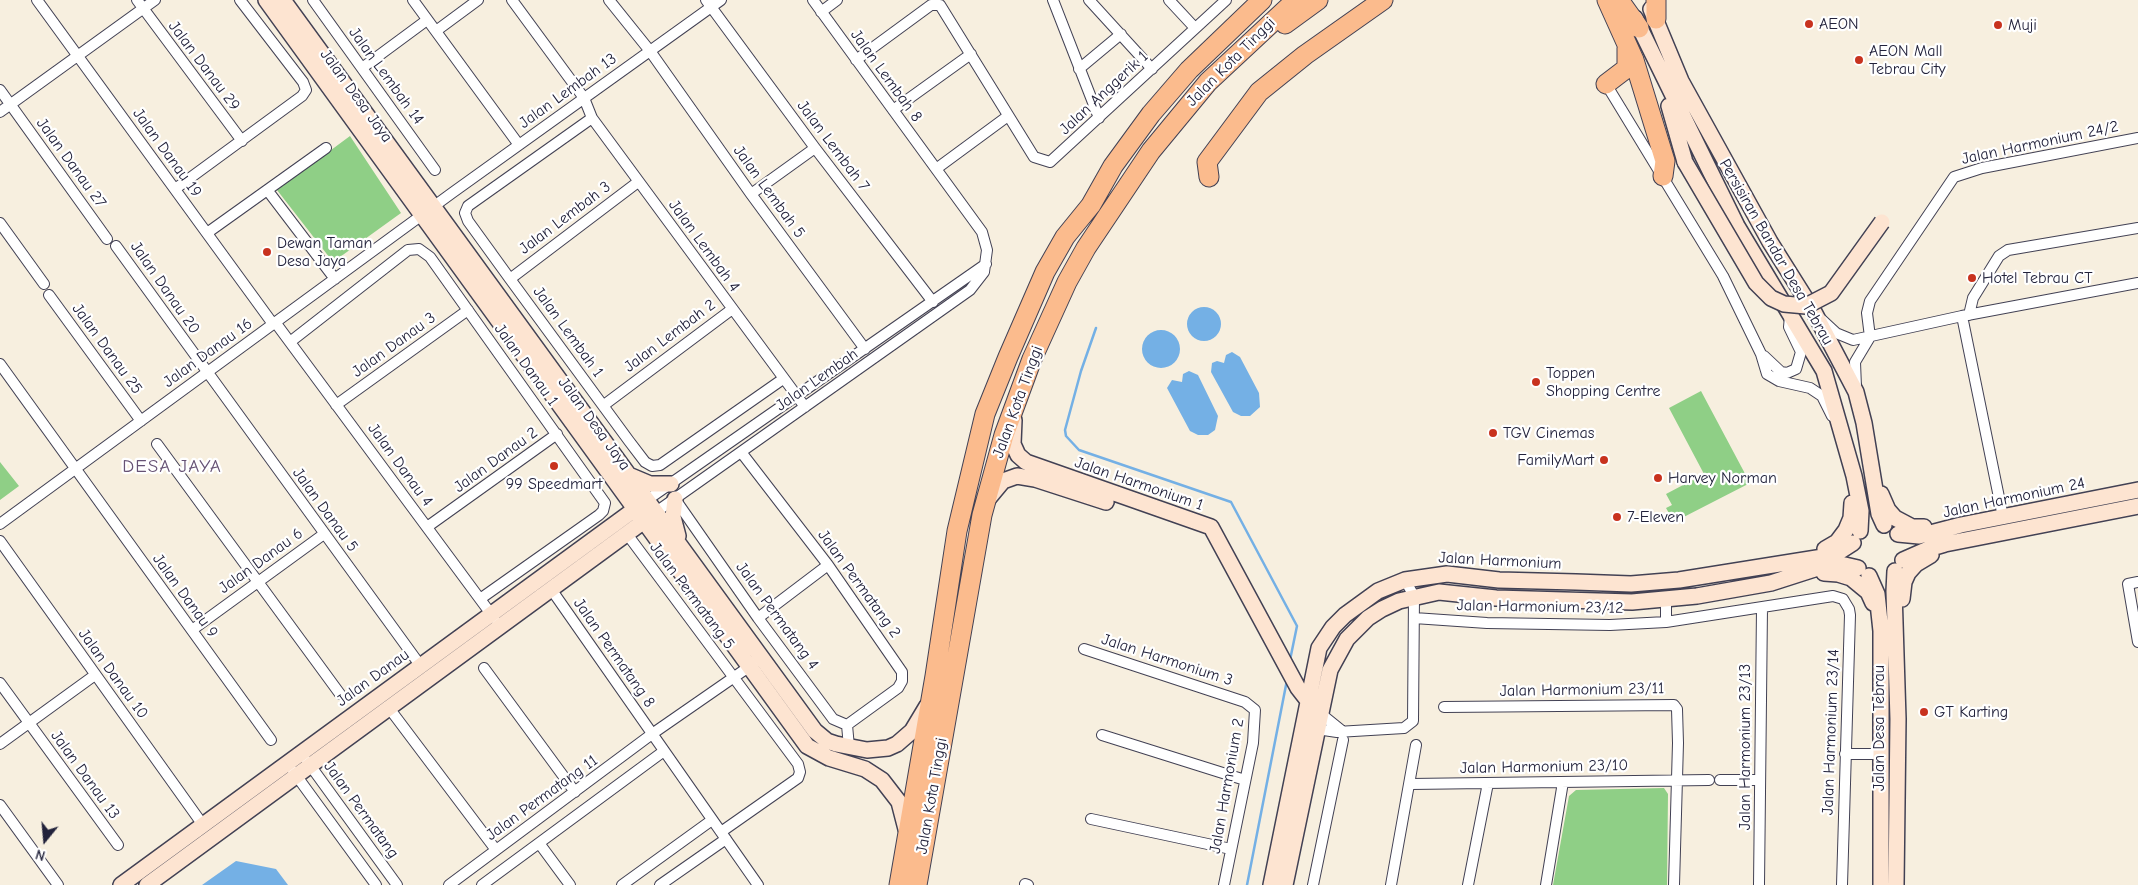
<!DOCTYPE html>
<style>
body{margin:0}
#map{position:relative;width:2138px;height:885px;overflow:hidden;background:#f7efdf;font-family:"Comic Neue",sans-serif}
canvas{display:block}
.north{position:absolute;left:20px;top:815px;width:50px;height:50px;-webkit-text-stroke:4px #fff;paint-order:stroke;rotate:197deg;font-size:14px;font-weight:700;line-height:20px;text-align:center;color:#22223b}
.north::after{content:'';display:block;margin:auto;width:18px;height:22px;background:#22223b;clip-path:polygon(50% 0,100% 100%,50% 72%,0 100%)}
</style>
<div id="map">
<canvas width="2138" height="885"></canvas>
<div class="north">N</div>
</div>
<script>
const ctx = document.querySelector('canvas').getContext('2d');
ctx.lineJoin = 'round';
function fillPath(path, color) { ctx.fillStyle = color; ctx.fill(path, 'evenodd'); }
const poly = rows => new Path2D(rows.map(r => 'M' + r).join(''));
function strokePath(path, color, width, dash) { ctx.strokeStyle = color; ctx.lineWidth = width; ctx.lineCap = dash ? 'butt' : 'round'; ctx.setLineDash(dash || []); ctx.stroke(path); }
function label(font, color, halo, rows, align = 'center') {
  ctx.font = font + ' "Comic Neue",sans-serif'; ctx.lineWidth = 4.5; ctx.setLineDash([]); ctx.textBaseline = 'middle'; ctx.strokeStyle = halo; ctx.fillStyle = color; for (const [text, x, y, turn = 0] of rows) {
    ctx.save(); ctx.translate(x, y); ctx.rotate((+turn || 0) * Math.PI / 180); ctx.textAlign = isNaN(turn) ? turn : align; if (halo) ctx.strokeText(text, 0, 0); ctx.fillText(text, 0, 0); ctx.restore();
  }
}
const green = poly([
 [350,136,401,213,333,262,277,190],
 [1701,391,1750,483,1674,522,1666,508,1672,505,1666,494,1704,474,1669,408],
 [0,462,19,486,0,500],
 [1664,788,1668,794,1667,885,1553,885,1569,796,1576,790]
]);
const water = poly([
 '1187 324a17 17 0 1 1 34 0a17 17 0 1 1-34 0Z',
 '1142 349a19 19 0 1 1 38 0a19 19 0 1 1-38 0Z',
 [1232,352,1240,357,1259,393,1260,407,1250,416,1241,416,1233,412,1211,372,1212,363,1217,361,1224,363,1226,355],
 [1189,371,1198,375,1218,416,1215,430,1208,435,1198,435,1190,431,1167,388,1172,380,1182,382,1183,374],
 [236,861,276,869,288,885,202,885]
]);
const stream = poly([
 [1096,328,1081,371,1065,430,1066,436,1079,450,1231,502,1297,626,1290,660],
 [1247,885,1287,680]
]);
const street = poly([
 [37,0,273,324],
 [137,0,242,141],
 [313,0,435,170],
 [413,0,519,145],
 [512,0,584,98,592,118,805,407],
 [609,0,650,51,751,194,865,349],
 [706,0,815,148,933,302],
 [1053,0,1099,118],
 [1089,0,1152,69],
 [1169,0,1195,28],
 [821,12,837,0],
 [436,31,478,0],
 [856,60,931,5,940,5,1034,157,1050,162,1226,0],
 [362,68,427,20],
 [1079,69,1121,34],
 [1606,84,1723,276,1761,354,1767,374,1779,381,1810,388,1822,396,1832,416],
 [0,90,107,239],
 [893,110,971,54],
 [0,112,155,0],
 [592,118,468,206,465,213,468,221,510,279,629,441,645,462,652,466,660,465,783,379],
 [936,169,1008,116],
 [175,189,302,96,306,90,303,82,240,0],
 [268,191,335,279],
 [751,194,815,148],
 [0,223,44,284],
 [207,233,326,148],
 [116,246,420,665],
 [510,279,638,182],
 [49,295,141,421],
 [1969,315,1973,298,1999,256,2008,250,2138,228],
 [1962,316,2003,517],
 [1822,320,1836,333,1853,340,1962,316,2138,283],
 [275,322,494,618],
 [1870,337,1867,313,1870,301,1954,177,1982,168,2138,138],
 [290,342,408,250,419,249,430,257,605,503,603,511,599,515,480,599],
 [1764,356,1781,372,1787,373,1796,369,1801,352,1789,327,1790,316],
 [0,364,271,740],
 [1856,387,1855,362,1870,337],
 [336,405,468,310],
 [604,405,731,310],
 [157,444,340,694],
 [741,452,828,565,902,672,902,681,898,688,847,725],
 [675,499,758,618,833,719,847,725,849,747],
 [647,500,986,264],
 [656,512,970,290,984,272,987,250,982,232,813,0],
 [0,524,452,193,721,0],
 [427,527,557,434],
 [627,534,798,764,800,772,798,778,721,832],
 [0,541,203,825],
 [2138,582,2128,584,2138,642],
 [551,589,758,885],
 [1666,599,1666,622],
 [758,618,828,565],
 [1414,618,1487,623,1610,625,1666,622,1833,596,1843,599,1849,609,1850,615,1842,885],
 [192,630,324,534],
 [1084,649,1245,702,1255,710,1253,743,1224,885],
 [484,668,575,792],
 [0,683,118,845],
 [1444,707,1674,705,1677,709,1678,743,1674,885],
 [389,708,496,850],
 [1321,714,1342,731],
 [1317,729,1337,732,1404,728,1413,721,1414,596,1405,580],
 [1102,735,1245,780],
 [0,744,95,675],
 [1845,754,1881,754],
 [307,761,397,885],
 [293,771,376,885],
 [1720,780,1760,780],
 [1411,784,1709,780],
 [0,805,58,885],
 [1091,819,1231,849],
 [539,843,570,885],
 [1025,884,1028,885],
 [449,885,652,734,753,664],
 [482,885,664,751],
 [622,885,712,820],
 [660,885,726,839],
 [1313,885,1343,740],
 [1391,885,1416,745],
 [1468,885,1488,783],
 [1546,885,1563,782],
 [1759,885,1762,608]
]);
const secondary = poly([
 [266,0,807,746,829,758,865,769,882,780,899,802,906,829],
 [283,0,815,731,827,741,836,744,867,750,888,748,897,744,912,731,927,706],
 [1651,9,1681,81,1770,242,1814,312,1856,392,1864,423,1879,514,1884,525],
 [1635,18,1737,226,1824,371,1854,476,1861,511,1860,531],
 [1669,106,1685,162],
 [1014,420,1013,444,1018,455,1026,462,1211,527,1298,688,1312,706],
 [631,476,650,484,671,484],
 [1881,494,1888,510,1895,518,1912,527,1924,527],
 [675,499,673,517,678,536],
 [988,499,1003,481,1017,476,1035,479,1106,502],
 [1898,534,1919,536,1961,525,2138,490],
 [1825,549,1837,542,1846,530,1851,518,1852,503],
 [1903,560,1928,549,1945,544,2138,506],
 [1895,571,1894,591,1898,719,1896,885],
 [1824,573,1838,574,1851,578,1868,592,1873,603],
 [1869,576,1877,594,1881,631,1881,885],
 [1902,599,1904,582,1908,573,1916,564,1931,555],
 [121,885,642,504],
 [147,885,651,516],
 [1271,885,1319,648,1333,627,1345,615,1378,591,1405,580,1447,574,1499,580,1576,582,1631,584,1679,580,1823,557,1839,552,1853,543],
 [1285,885,1330,670,1347,639,1368,618,1382,609,1399,601,1439,592,1496,598,1632,602,1697,596,1771,583,1827,565,1845,565,1858,568]
]);
const highway = poly([
 [1607,0,1634,60,1665,161,1663,176],
 [1619,0,1639,28],
 [1656,0,1656,19],
 [1285,24,1318,0],
 [1606,84,1627,68,1627,48],
 [1209,177,1207,162,1259,92,1305,55,1383,0],
 [899,885,935,676,957,531,985,414,1008,357,1045,272,1065,237,1091,205,1113,166,1151,114,1189,70,1262,0],
 [917,885,982,515,1004,435,1032,359,1067,282,1086,248,1151,151,1208,82,1296,0]
]);
const secondaryBridge = poly([
 [1685,162,1756,283,1771,298,1784,304,1806,306,1831,293,1882,222]
]);
const markers = [
 [1809,24,5,"#c8321e"],
 [1998,25,5,"#c8321e"],
 [1859,60,5,"#c8321e"],
 [267,252,5,"#c8321e"],
 [1972,278,5,"#c8321e"],
 [1536,382,5,"#c8321e"],
 [1493,433,5,"#c8321e"],
 [1604,460,5,"#c8321e"],
 [554,466,5,"#c8321e"],
 [1658,478,5,"#c8321e"],
 [1617,517,5,"#c8321e"],
 [1924,712,5,"#c8321e"]
];
const poiNames = [
 ["AEON",1819,24],
 ["Muji",2008,25],
 ["AEON Mall",1869,51],
 ["Tebrau City",1869,69],
 ["Dewan Taman",277,243],
 ["Desa Jaya",277,261],
 ["Hotel Tebrau CT",1982,278],
 ["Toppen",1546,373],
 ["Shopping Centre",1546,391],
 ["TGV Cinemas",1503,433],
 ["FamilyMart",1594,460,"right"],
 ["Harvey Norman",1668,478],
 ["99 Speedmart",554,484,"center"],
 ["7-Eleven",1627,517],
 ["GT Karting",1934,712]
];
const streetNames = [
 ["Jalan Kota Tinggi",1231,62,-45],
 ["Jalan Danau 29",204,66,53],
 ["Jalan Lembah 14",386,76,54],
 ["Jalan Lembah 8",886,76,54],
 ["Jalan Lembah 13",568,91,-36],
 ["Jalan Anggerik 1",1104,93,-43],
 ["Jalan Desa Jaya",356,96,54],
 ["Jalan Harmonium 24/2",2040,143,-12],
 ["Jalan Lembah 7",833,146,53],
 ["Jalan Danau 19",167,153,54],
 ["Jalan Danau 27",71,163,54],
 ["Jalan Lembah 5",769,192,54],
 ["Jalan Lembah 3",565,218,-37],
 ["Jalan Lembah 4",704,246,54],
 ["Persisiran Bandar Desa Tebrau",1776,252,60],
 ["Jalan Danau 20",165,288,55],
 ["Jalan Lembah 1",568,332,54],
 ["Jalan Lembah 2",670,336,-37],
 ["Jalan Danau 3",394,345,-36],
 ["Jalan Danau 25",107,349,54],
 ["Jalan Danau 16",208,353,-36],
 ["Jalan Danau 1",526,365,54],
 ["Jalan Lembah",817,380,-35],
 ["Jalan Kota Tinggi",1018,402,-70],
 ["Jalan Desa Jaya",594,424,54],
 ["Jalan Danau 2",496,460,-36],
 ["Jalan Danau 4",400,465,54],
 ["Jalan Harmonium 1",1139,484,19],
 ["Jalan Harmonium 24",2014,498,-12],
 ["Jalan Danau 5",325,510,54],
 ["Jalan Danau 6",261,561,-36],
 ["Jalan Harmonium",1500,561,3],
 ["Jalan Permatang 2",859,584,54],
 ["Jalan Danau 9",185,596,54],
 ["Jalan Permatang 5",692,596,53],
 ["Jalan Harmonium 23/12",1540,607,1],
 ["Jalan Permatang 4",777,616,54],
 ["Jalan Permatang 8",614,653,55],
 ["Jalan Harmonium 3",1167,660,18],
 ["Jalan Danau 10",113,674,54],
 ["Jalan Danau",373,678,-36],
 ["Jalan Harmonium 23/11",1582,690,-1],
 ["Jalan Desa Tebrau",1879,728,-90],
 ["Jalan Harmonium 23/14",1831,732,-88],
 ["Jalan Harmonium 23/13",1745,747,-90],
 ["Jalan Harmonium 23/10",1544,767,-1],
 ["Jalan Danau 13",85,775,54],
 ["Jalan Harmonium 2",1227,786,-80],
 ["Jalan Kota Tinggi",932,796,-80],
 ["Jalan Permatang 11",542,798,-36],
 ["Jalan Permatang",361,810,54]
];
const quarterNames = [
 ["DESA JAYA",172,467]
];
fillPath(green, '#8fcf86');
fillPath(water, '#74b0e5');
strokePath(stream, '#74b0e5', 2.5);
strokePath(street, '#424154', 12);
strokePath(secondary, '#424154', 18);
strokePath(highway, '#424154', 21);
strokePath(street, '#fff', 10);
strokePath(secondary, '#fde4d1', 15);
strokePath(highway, '#fbbb8d', 19);
strokePath(secondaryBridge, '#424154', 18, []);
strokePath(secondaryBridge, '#fde4d1', 15);
for (const [x, y, r, color] of markers) { const dot = new Path2D(); dot.arc(x, y, r, 0, 2 * Math.PI); ctx.fillStyle = color; ctx.fill(dot); strokePath(dot, '#fff', 2); }
label('16px', '#22223b', '#fff', poiNames, 'left');
label('16px', '#22223b', '#fff', streetNames);
ctx.letterSpacing = '1px';
label('19px', '#665274', '#fff', quarterNames);
ctx.letterSpacing = '0px';
</script>
